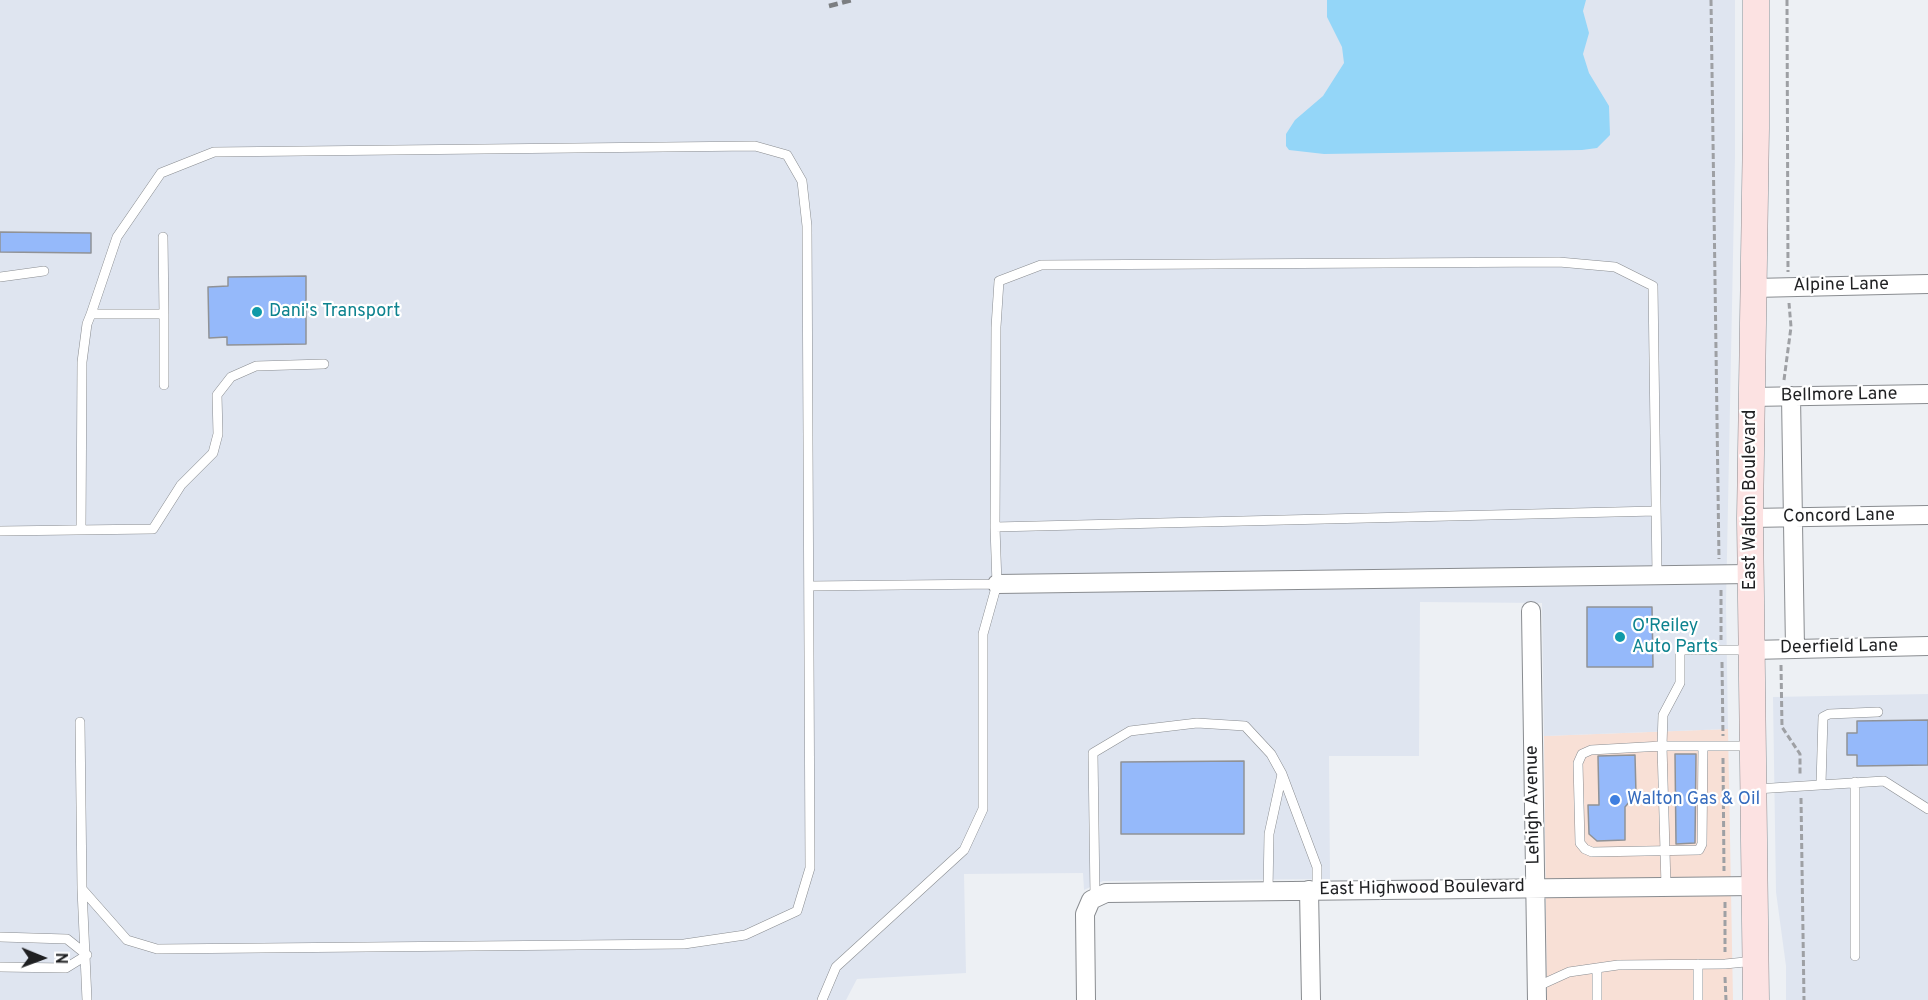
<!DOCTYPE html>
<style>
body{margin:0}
#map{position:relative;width:1928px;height:1000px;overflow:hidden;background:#edf0f4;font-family:Overpass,sans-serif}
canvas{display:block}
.north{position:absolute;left:12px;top:928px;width:60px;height:60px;-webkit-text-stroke:4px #fff;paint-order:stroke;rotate:91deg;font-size:16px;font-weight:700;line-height:24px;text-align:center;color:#1f2022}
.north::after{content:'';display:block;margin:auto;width:21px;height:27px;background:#1f2022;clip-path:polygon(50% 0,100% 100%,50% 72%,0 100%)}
</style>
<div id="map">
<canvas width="1928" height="1000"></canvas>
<div class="north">N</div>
</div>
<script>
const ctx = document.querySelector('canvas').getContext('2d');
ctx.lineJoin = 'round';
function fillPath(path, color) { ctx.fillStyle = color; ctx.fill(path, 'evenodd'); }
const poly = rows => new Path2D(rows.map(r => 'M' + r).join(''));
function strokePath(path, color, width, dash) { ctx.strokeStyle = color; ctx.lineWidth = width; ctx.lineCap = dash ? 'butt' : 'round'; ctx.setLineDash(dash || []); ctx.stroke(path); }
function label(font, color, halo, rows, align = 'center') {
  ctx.font = font + ' Overpass,sans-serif'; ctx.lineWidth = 4.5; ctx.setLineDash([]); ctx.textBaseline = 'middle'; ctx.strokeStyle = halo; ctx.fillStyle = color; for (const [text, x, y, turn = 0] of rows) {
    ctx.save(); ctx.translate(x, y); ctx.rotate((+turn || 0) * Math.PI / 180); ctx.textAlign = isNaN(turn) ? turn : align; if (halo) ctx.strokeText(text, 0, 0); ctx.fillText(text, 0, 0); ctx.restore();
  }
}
const commercial = poly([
 [1728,729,1733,1000,1547,1000,1544,736]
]);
const built = poly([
 [0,0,1735,0,1735,157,1726,604,1728,729,1544,736,1542,603,1420,602,1419,756,1329,756,1330,879,1103,881,1084,890,1083,873,964,874,966,973,857,979,846,1000,0,1000],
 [1928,694,1928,1000,1786,1000,1786,966,1776,892,1773,697]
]);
const water = poly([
 [1327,0,1586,0,1583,11,1589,33,1583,54,1589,73,1609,106,1610,135,1597,148,1582,150,1324,154,1289,150,1286,146,1286,134,1295,120,1323,96,1344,63,1342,47,1327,17]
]);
const building = poly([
 [0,232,91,233,91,253,0,252,0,232],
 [306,276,306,344,227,345,227,337,209,338,208,287,228,286,228,277,306,276],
 [1587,607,1652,607,1653,667,1587,667,1587,607],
 [1928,720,1928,765,1857,766,1857,755,1847,755,1847,733,1857,733,1857,721,1928,720],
 [1675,754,1696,754,1695,843,1676,844,1675,754],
 [1635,755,1636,794,1625,807,1625,840,1597,841,1589,834,1588,805,1599,805,1598,756,1635,755],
 [1244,761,1244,834,1121,834,1121,762,1244,761]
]);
const path = poly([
 [1711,0,1719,559],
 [1787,0,1788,272],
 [1784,380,1791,327,1789,303],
 [1721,590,1721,640],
 [1722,662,1723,736],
 [1781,665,1782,727,1800,754,1800,776],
 [1723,758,1724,871],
 [1801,798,1804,1000],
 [1725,902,1725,952],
 [1725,977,1726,1000]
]);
const lane = poly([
 [163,237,164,314],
 [0,277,44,271],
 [1656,511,995,527,996,327,999,281,1041,265,1559,262,1615,267,1653,286,1657,575],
 [81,529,82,362,87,324,91,314,164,314,164,385],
 [0,531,153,529,181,485,213,453,218,434,217,395,231,377,256,366,324,364],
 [809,586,997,584],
 [80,722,82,889,127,940,157,949,684,944,745,935,797,911,810,868,807,226,802,181,787,155,755,146,214,152,161,173,117,237,91,314],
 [1703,746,1702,844,1699,850,1592,852,1585,849,1580,843,1578,763,1582,754,1591,750,1662,746,1663,715,1680,683,1680,650,1751,650],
 [1855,782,1855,956],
 [1821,784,1823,717,1829,714,1878,712],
 [1756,789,1884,781,1928,809],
 [1666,886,1662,746,1751,746],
 [82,889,87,1000],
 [1268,891,1269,834,1282,774],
 [1095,897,1093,753,1130,731,1197,723,1245,726,1271,754,1282,774,1317,867,1317,890],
 [0,937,67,939,87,955,66,968,0,967],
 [1698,964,1698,1000],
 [1597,968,1597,1000],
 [1536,987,1569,972,1618,965,1725,964,1755,961],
 [822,1000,836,967,964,850,983,809,983,634,997,584,995,527]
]);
const street = poly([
 [1754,288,1928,284],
 [1791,396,1795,649],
 [1751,397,1928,394],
 [1750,518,1928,515],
 [997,584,1750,574],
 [1531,611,1537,1000],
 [1751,650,1928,646],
 [1309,890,1311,1000],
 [1086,1000,1085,914,1091,900,1106,893,1754,886]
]);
const secondary = poly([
 [1756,1000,1750,518,1756,128,1756,0]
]);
const rail = poly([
 [829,6,852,0]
]);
const markers = [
 [257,312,6,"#0f9aa8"],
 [1620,637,6,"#0f9aa8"],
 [1615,800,6,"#3f7fe0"]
];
const streetNames = [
 ["Alpine Lane",1841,286,-1],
 ["Bellmore Lane",1839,396,-1],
 ["East Walton Boulevard",1751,500,-90],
 ["Concord Lane",1839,517,-1],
 ["Deerfield Lane",1839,648,-1],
 ["Lehigh Avenue",1534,805,-91],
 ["East Highwood Boulevard",1422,889,-1]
];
const cultureNames = [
 ["Dani's Transport",269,312],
 ["O'Reiley",1632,627],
 ["Auto Parts",1632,648]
];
const shopNames = [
 ["Walton Gas & Oil",1627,800]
];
fillPath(commercial, '#f8e0d6');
fillPath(built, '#dfe5f0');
fillPath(water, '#94d6f8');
fillPath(building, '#95b9fa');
strokePath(building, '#909296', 1.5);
strokePath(lane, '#898c90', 10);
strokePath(street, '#898c90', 20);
strokePath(secondary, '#898c90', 27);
strokePath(path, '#9ea0a4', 3, [6, 3]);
strokePath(lane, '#fff', 9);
strokePath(street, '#fff', 18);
strokePath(secondary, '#fce2e2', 26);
strokePath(rail, '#7c7e81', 4.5, [9, 4.5]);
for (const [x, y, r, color] of markers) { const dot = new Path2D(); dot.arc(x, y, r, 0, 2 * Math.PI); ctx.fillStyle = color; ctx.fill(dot); strokePath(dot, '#fff', 2); }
label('18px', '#1f2022', '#fff', streetNames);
label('18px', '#0d838f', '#fff', cultureNames, 'left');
label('18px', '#366cbe', '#fff', shopNames, 'left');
</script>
